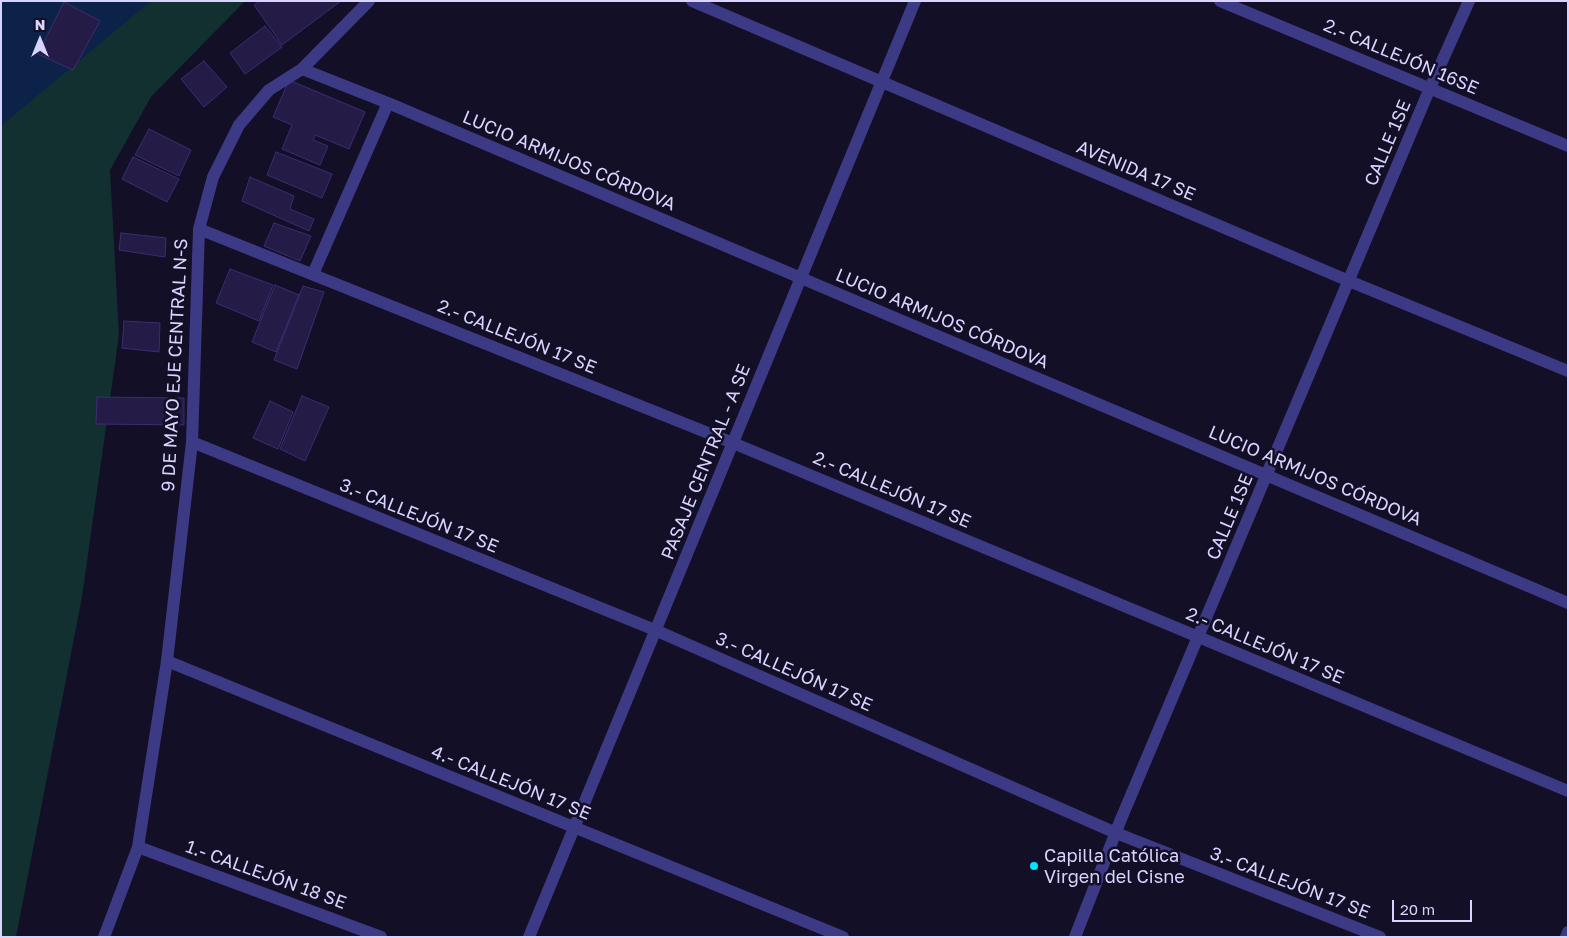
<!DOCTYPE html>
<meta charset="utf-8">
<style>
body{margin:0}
#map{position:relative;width:1569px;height:938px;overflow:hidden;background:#130f26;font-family:"Golos Text",sans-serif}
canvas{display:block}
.frame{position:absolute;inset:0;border:2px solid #d9d4ff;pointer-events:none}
.north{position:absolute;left:15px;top:15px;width:50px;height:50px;-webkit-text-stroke:4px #130f26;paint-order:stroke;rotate:0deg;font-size:14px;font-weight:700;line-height:20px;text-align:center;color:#d9d4ff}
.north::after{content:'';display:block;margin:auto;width:18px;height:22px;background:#d9d4ff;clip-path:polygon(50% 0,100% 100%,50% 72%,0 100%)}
.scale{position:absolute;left:1392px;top:900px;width:80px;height:22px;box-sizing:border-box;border:2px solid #d9d4ff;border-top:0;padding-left:6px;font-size:15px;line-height:18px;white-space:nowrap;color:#d9d4ff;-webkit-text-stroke:4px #130f26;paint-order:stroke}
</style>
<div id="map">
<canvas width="1569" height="938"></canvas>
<div class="frame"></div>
<div class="north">N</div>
<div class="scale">20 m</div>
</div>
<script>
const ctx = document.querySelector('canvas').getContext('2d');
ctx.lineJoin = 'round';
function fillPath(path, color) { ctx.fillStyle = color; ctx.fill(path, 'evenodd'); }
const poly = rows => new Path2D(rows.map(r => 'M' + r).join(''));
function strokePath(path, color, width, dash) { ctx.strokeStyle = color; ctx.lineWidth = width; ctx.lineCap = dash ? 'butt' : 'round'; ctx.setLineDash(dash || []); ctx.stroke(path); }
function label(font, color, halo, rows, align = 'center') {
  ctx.font = font + ' "Golos Text",sans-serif'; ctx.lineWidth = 5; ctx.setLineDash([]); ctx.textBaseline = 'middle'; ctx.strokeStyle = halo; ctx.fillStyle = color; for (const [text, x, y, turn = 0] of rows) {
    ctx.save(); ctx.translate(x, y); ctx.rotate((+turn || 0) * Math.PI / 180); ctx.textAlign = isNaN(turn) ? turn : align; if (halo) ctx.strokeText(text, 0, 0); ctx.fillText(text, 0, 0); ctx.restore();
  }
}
const green = poly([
 [1,1,245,1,151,97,110,170,119,335,82,597,16,937,1,937]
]);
const water = poly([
 [1,1,151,1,1,126]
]);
const building = poly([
 [260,1,341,1,282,45,254,5,260,1],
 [64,2,100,21,73,70,38,54,64,2],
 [265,26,282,47,245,74,230,53,265,26],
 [204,61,227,87,204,107,181,79,204,61],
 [289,80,365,112,349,149,315,135,313,140,328,146,320,165,282,149,292,125,273,117,289,80],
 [149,129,191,150,179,176,135,155,149,129],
 [276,152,332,174,322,198,267,175,276,152],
 [133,157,179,179,167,202,122,179,133,157],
 [250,177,294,196,290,209,314,219,309,231,242,201,250,177],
 [274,223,311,236,300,261,264,246,274,223],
 [121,233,166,238,165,257,119,250,121,233],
 [230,269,273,285,259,321,216,303,230,269],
 [275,285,299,295,276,352,252,342,275,285],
 [303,286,324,292,297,369,274,360,303,286],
 [124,321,160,323,159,352,122,348,124,321],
 [302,396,329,407,305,461,280,449,302,396],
 [97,397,184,398,184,425,96,424,97,397],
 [270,401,293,412,278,449,253,438,270,401]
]);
const minor = poly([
 [692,1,1349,281,1568,371],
 [1220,1,1568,146],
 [302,69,388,103,1568,603],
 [199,229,733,443,1568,791],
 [313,274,388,103],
 [192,442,655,630,1116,833,1380,937],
 [167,661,843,937],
 [138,847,381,937],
 [104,937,138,847,167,661,192,442,199,229,213,177,239,125,269,90,302,69,369,1],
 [529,937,915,1],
 [1075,937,1121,819,1430,88,1469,1],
 [1566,937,1568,932]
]);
const markers = [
 [1034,866,5,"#00e5ff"]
];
const streetNames = [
 ["2.- CALLEJÓN 16SE",1401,57,23],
 ["CALLE 1SE",1388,143,-67],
 ["LUCIO ARMIJOS CÓRDOVA",569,161,23],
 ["AVENIDA 17 SE",1136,171,23],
 ["LUCIO ARMIJOS CÓRDOVA",942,319,23],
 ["2.- CALLEJÓN 17 SE",517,337,22],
 ["9 DE MAYO EJE CENTRAL N-S",175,365,-87],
 ["PASAJE CENTRAL - A SE",706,462,-68],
 ["LUCIO ARMIJOS CÓRDOVA",1315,476,23],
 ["2.- CALLEJÓN 17 SE",892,490,23],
 ["3.- CALLEJÓN 17 SE",419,516,22],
 ["CALLE 1SE",1230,517,-67],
 ["2.- CALLEJÓN 17 SE",1265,646,23],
 ["3.- CALLEJÓN 17 SE",794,672,24],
 ["4.- CALLEJÓN 17 SE",511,783,22],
 ["1.- CALLEJÓN 18 SE",266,875,20],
 ["3.- CALLEJÓN 17 SE",1290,883,21]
];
const poiNames = [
 ["Capilla Católica",1044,856],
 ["Virgen del Cisne",1044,877]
];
fillPath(green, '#12302f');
fillPath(water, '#0c2248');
fillPath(building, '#241b47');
strokePath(building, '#3b2d73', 1);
strokePath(minor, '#3d3a85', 12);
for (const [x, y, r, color] of markers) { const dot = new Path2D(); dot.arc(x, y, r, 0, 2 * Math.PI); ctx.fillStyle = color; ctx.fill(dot); strokePath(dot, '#130f26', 2); }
label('18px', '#d9d4ff', '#130f26', streetNames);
label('18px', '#d9d4ff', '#130f26', poiNames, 'left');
</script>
